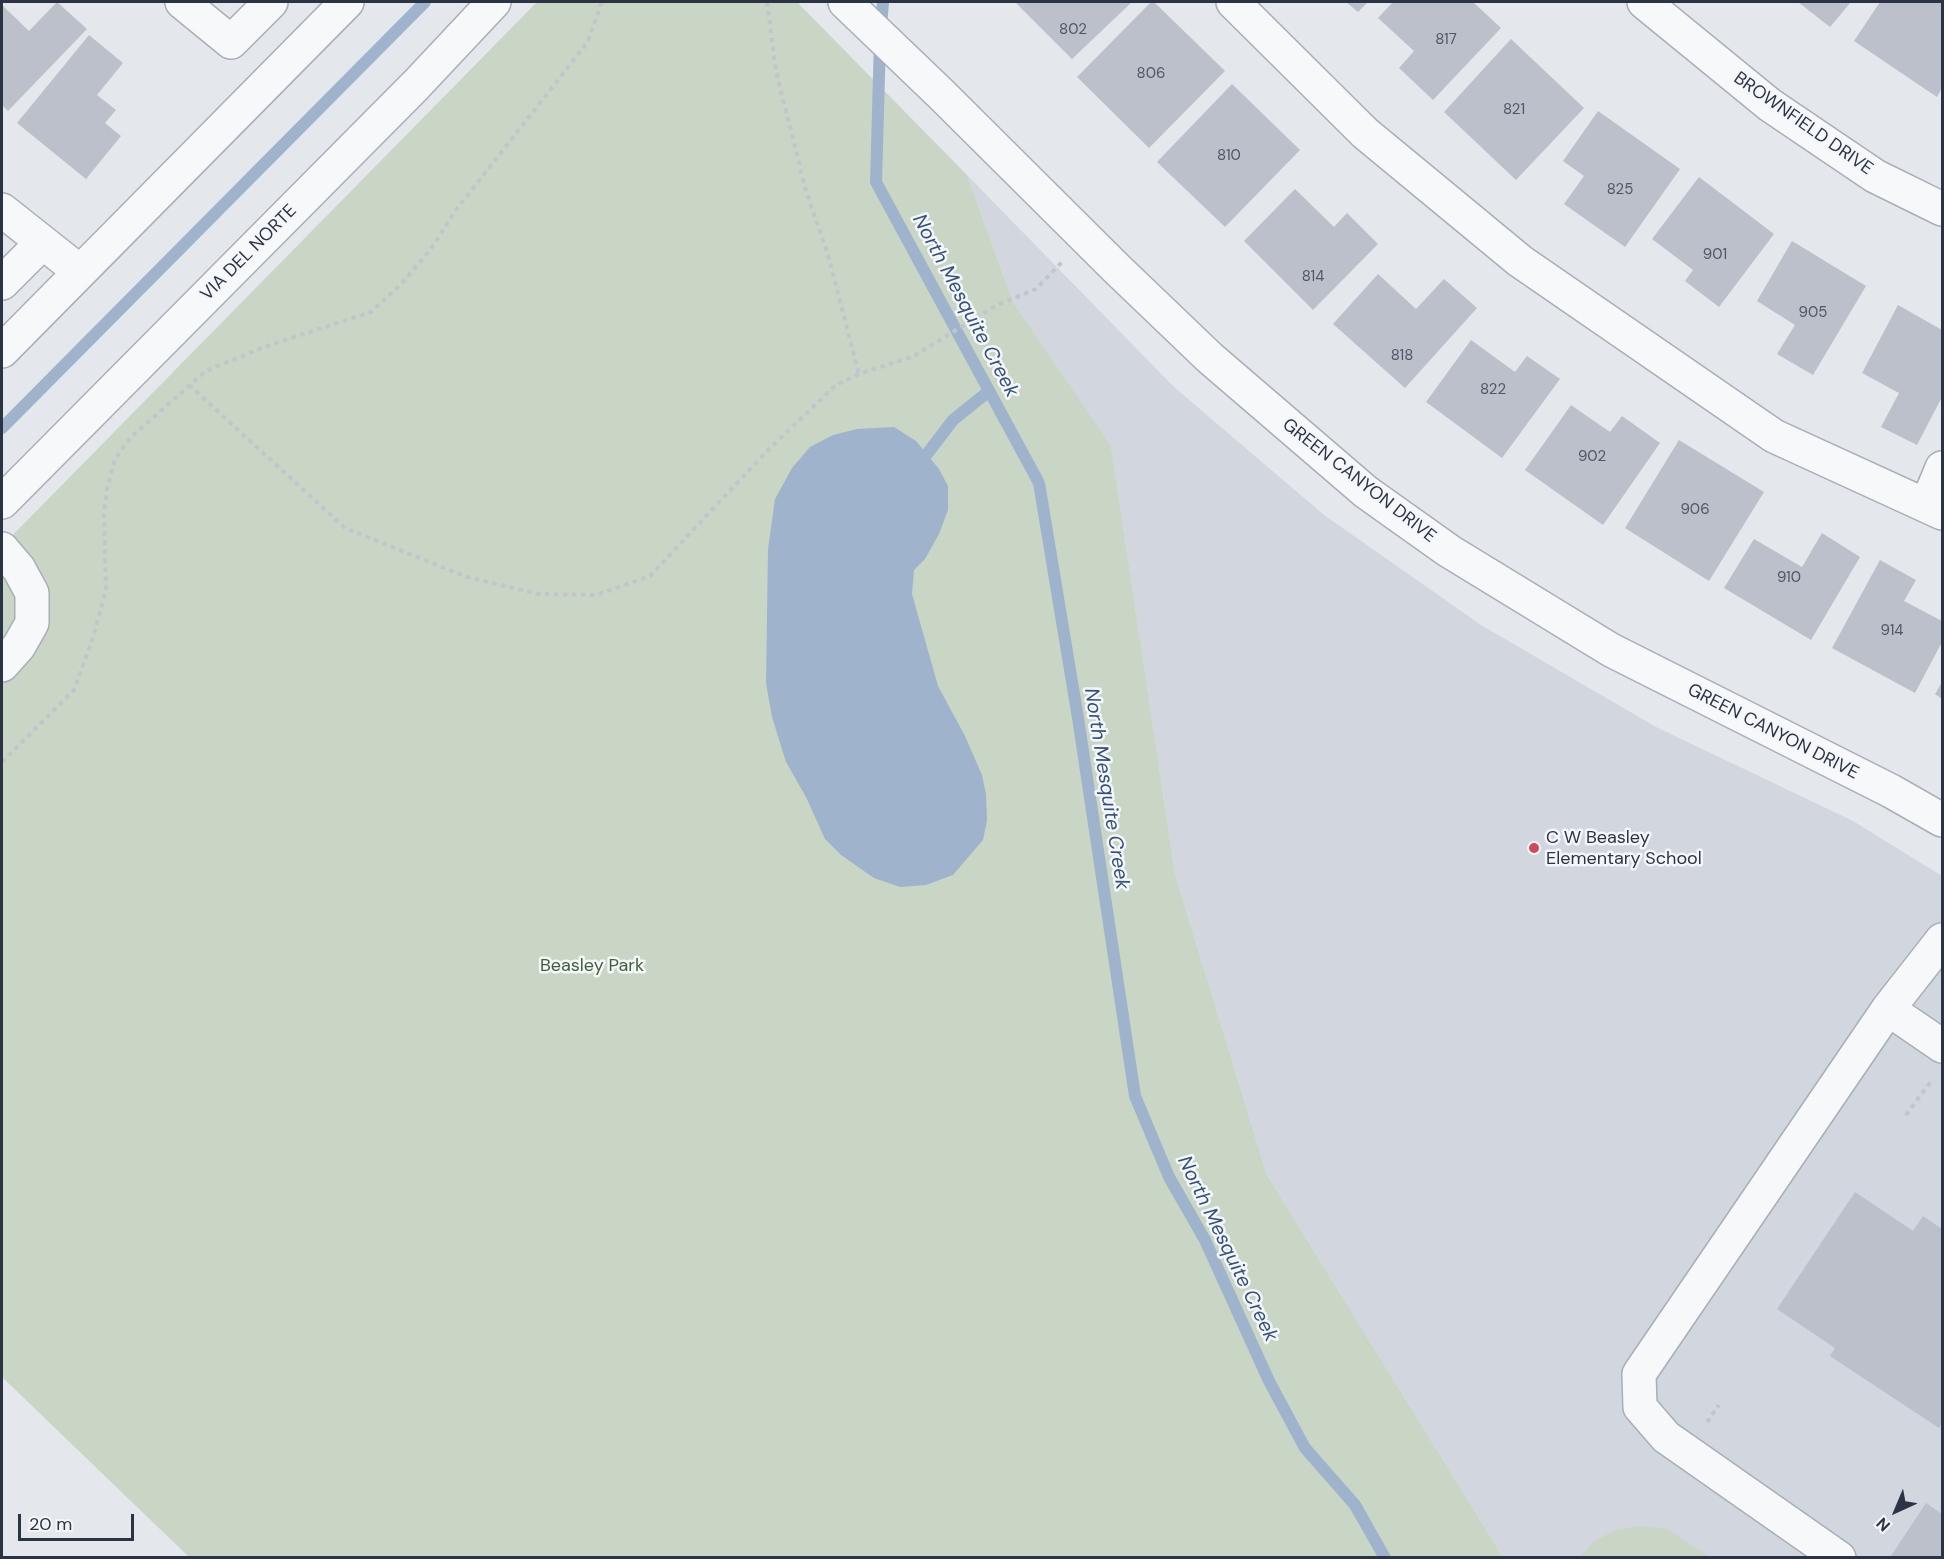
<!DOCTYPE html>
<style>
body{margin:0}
#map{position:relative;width:1944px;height:1559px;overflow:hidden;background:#e4e7ec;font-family:"DM Sans",sans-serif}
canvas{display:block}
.frame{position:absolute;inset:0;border:3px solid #2b3445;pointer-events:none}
.north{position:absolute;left:1866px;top:1481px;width:60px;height:60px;-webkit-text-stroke:4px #f4f6f9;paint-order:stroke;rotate:224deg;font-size:16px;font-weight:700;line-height:24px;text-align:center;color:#2b3445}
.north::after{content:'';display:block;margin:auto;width:21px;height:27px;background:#2b3445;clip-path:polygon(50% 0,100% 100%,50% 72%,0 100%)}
.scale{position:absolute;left:18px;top:1514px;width:116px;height:27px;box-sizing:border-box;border:3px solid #2b3445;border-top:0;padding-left:8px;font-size:18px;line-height:21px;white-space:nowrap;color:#2b3445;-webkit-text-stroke:4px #f4f6f9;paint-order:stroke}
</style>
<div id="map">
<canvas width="1944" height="1559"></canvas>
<div class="frame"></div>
<div class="north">N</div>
<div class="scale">20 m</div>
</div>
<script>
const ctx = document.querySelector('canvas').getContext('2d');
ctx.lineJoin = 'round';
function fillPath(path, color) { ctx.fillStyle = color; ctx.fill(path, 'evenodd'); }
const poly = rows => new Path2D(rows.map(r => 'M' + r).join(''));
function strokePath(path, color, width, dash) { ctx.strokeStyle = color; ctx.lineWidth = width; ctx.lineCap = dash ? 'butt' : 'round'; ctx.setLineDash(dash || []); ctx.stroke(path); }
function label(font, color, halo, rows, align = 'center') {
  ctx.font = font + ' "DM Sans",sans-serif'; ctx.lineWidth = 5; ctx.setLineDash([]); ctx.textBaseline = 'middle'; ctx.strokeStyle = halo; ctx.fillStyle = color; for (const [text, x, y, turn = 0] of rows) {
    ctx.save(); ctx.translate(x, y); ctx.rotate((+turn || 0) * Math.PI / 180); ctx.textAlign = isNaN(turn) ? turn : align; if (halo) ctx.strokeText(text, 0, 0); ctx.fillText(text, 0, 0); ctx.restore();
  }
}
const built = poly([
 [967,175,1174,387,1324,515,1481,625,1656,727,1853,821,1942,876,1942,1557,1503,1557,1267,1175,1175,874,1111,447,1013,302]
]);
const green = poly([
 [537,2,797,2,967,175,1013,302,1111,446,1175,874,1267,1175,1503,1557,189,1557,2,1377,2,546],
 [1641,1526,1667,1529,1709,1557,1580,1557,1593,1542,1616,1530]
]);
const water = poly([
 [894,427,916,441,939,469,948,486,948,510,939,534,925,559,914,570,912,594,938,686,965,736,982,775,986,794,987,820,983,840,953,875,926,885,900,887,874,878,841,855,825,839,806,797,786,762,772,717,766,683,768,549,775,499,792,468,810,447,833,435,857,429]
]);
const stream = poly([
 [883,2,880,40,876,182,1039,483,1078,718,1135,1096,1169,1177,1205,1240,1269,1381,1305,1448,1355,1505,1385,1558],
 [2,428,425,2],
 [927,454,953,420,989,391]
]);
const building = poly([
 [57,2,87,29,8,111,2,105,2,5,29,31],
 [1015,2,1132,2,1072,59],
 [1151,2,1154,2,1225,71,1149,148,1077,77],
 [1346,2,1368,2,1358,12],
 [1393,2,1473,2,1501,28,1433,100,1399,68,1414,51,1378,18],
 [1798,2,1851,2,1830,27],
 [1880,2,1942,2,1942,88,1937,97,1854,41],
 [89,35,123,63,97,95,116,110,105,123,121,136,86,179,17,123],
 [1511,39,1584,108,1516,180,1444,112],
 [1232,84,1300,150,1225,227,1157,162],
 [1598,111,1680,169,1625,247,1564,204,1584,176,1563,161],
 [1699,177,1774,234,1719,307,1685,281,1693,270,1652,239],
 [1295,189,1334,227,1347,213,1378,244,1313,310,1244,241],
 [1792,241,1866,286,1813,375,1777,354,1795,325,1757,301],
 [1378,274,1416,309,1444,279,1477,308,1405,388,1333,324],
 [1898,305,1942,330,1942,397,1917,445,1881,427,1899,393,1862,373],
 [1471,340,1515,372,1527,356,1560,379,1502,458,1426,402],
 [1571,405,1610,432,1622,416,1660,443,1603,525,1525,470],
 [1679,440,1764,492,1709,581,1625,528],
 [1822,533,1860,557,1811,640,1724,588,1754,539,1802,567],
 [1880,560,1916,580,1904,601,1942,621,1942,642,1915,693,1832,648],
 [1942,682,1942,699,1935,694],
 [1855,1192,1913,1231,1923,1216,1942,1229,1942,1423,1939,1428,1830,1356,1835,1348,1777,1309],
 [1926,1503,1942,1514,1942,1558,1894,1558,1891,1556]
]);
const path = poly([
 [767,2,776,71,806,191,828,255,859,374],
 [189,385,345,528,467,577,539,594,596,595,650,576,768,450,836,385,859,374,912,357,997,305,1036,289,1062,262],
 [2,762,74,690,93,638,106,589,104,514,107,489,115,459,130,438,206,371,264,347,371,312,400,285,431,249,456,210,587,43,602,2],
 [1906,1115,1932,1080],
 [1707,1422,1719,1405]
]);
const minor = poly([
 [182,2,231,42,271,2],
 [845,2,942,95,1116,268,1210,358,1366,492,1449,551,1611,650,1891,791,1942,820],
 [1233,2,1365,133,1520,261,1774,436,1942,513],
 [1644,2,1770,105,1875,176,1942,209],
 [2,210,79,271],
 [2,283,42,243],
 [2,351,347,2],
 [2,502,416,85,494,2],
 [1927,504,1942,468],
 [2,549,19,569,32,593,32,623,19,646,2,665],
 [1888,1009,1942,1046],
 [1839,1558,1666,1437,1640,1407,1639,1374,1888,1009,1942,940]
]);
const markers = [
 [1534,848,6,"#d1495b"]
];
const numberNames = [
 ["802",1073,30],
 ["817",1446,40],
 ["806",1151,74],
 ["821",1514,110],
 ["810",1229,156],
 ["825",1620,190],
 ["901",1715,255],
 ["814",1313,277],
 ["905",1813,313],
 ["818",1402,356],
 ["822",1493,390],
 ["902",1592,457],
 ["906",1695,510],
 ["910",1789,578],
 ["914",1892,631]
];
const streetNames = [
 ["BROWNFIELD DRIVE",1803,124,35],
 ["VIA DEL NORTE",249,253,-45],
 ["GREEN CANYON DRIVE",1359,481,38],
 ["GREEN CANYON DRIVE",1773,732,27]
];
const poiNames = [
 ["C W Beasley",1546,838],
 ["Elementary School",1546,859]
];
const parkNames = [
 ["Beasley Park",592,966]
];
const waterNames = [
 ["North Mesquite Creek",965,306,62],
 ["North Mesquite Creek",1106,789,81],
 ["North Mesquite Creek",1227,1249,64]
];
fillPath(built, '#d2d6de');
fillPath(green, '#c9d6c5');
fillPath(water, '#9fb4cc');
strokePath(stream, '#9fb4cc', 12);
fillPath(building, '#bbc0ca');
strokePath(minor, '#a9aeb7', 36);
strokePath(path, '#c2c5cb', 4, [4.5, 4.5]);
strokePath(minor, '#f7f8fa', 33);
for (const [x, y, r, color] of markers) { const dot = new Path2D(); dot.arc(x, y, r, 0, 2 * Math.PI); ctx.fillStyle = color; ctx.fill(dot); strokePath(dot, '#f4f6f9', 2); }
label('15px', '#4f5766', null, numberNames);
label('18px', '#2b3445', '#f4f6f9', streetNames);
label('18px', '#2b3445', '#f4f6f9', poiNames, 'left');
label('18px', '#3f6138', '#f4f6f9', parkNames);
label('italic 20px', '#34527a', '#f4f6f9', waterNames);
</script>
